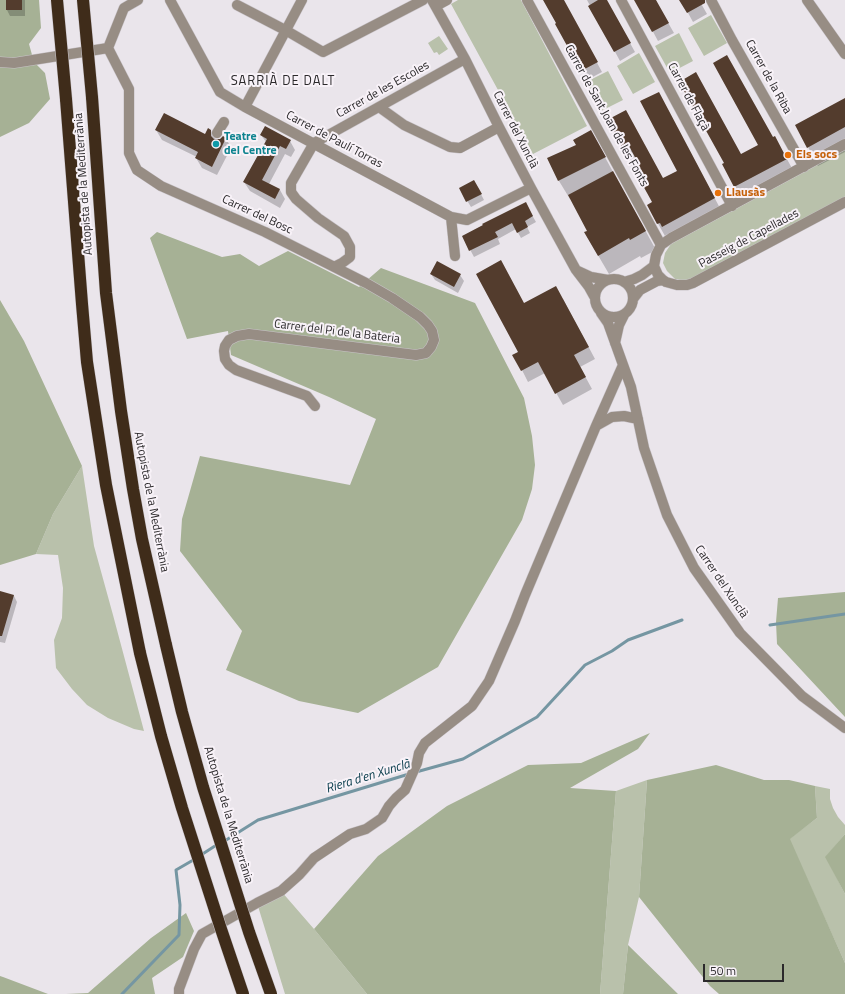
<!DOCTYPE html>
<meta charset="utf-8">
<style>
body{margin:0}
#map{position:relative;width:845px;height:994px;overflow:hidden;background:#eae5eb;font-family:"Titillium Web",sans-serif}
canvas{display:block}
.scale{position:absolute;left:703px;top:964px;width:81px;height:18px;box-sizing:border-box;border:2px solid #2b292b;border-top:0;padding-left:5px;font-size:12px;line-height:14px;white-space:nowrap;color:#2b292b;-webkit-text-stroke:3px #f8f2f8;paint-order:stroke}
</style>
<div id="map">
<canvas width="845" height="994"></canvas>
<div class="scale">50 m</div>
</div>
<script>
const ctx = document.querySelector('canvas').getContext('2d');
ctx.lineJoin = 'round';
function fillPath(path, color) { ctx.fillStyle = color; ctx.fill(path, 'evenodd'); }
const poly = rows => new Path2D(rows.map(r => 'M' + r).join(''));
function strokePath(path, color, width, dash) { ctx.strokeStyle = color; ctx.lineWidth = width; ctx.lineCap = dash ? 'butt' : 'round'; ctx.setLineDash(dash || []); ctx.stroke(path); }
function label(font, color, halo, rows, align = 'center') {
  ctx.font = font + ' "Titillium Web",sans-serif'; ctx.lineWidth = 4; ctx.setLineDash([]); ctx.textBaseline = 'middle'; ctx.strokeStyle = halo; ctx.fillStyle = color; for (const [text, x, y, turn = 0] of rows) {
    ctx.save(); ctx.translate(x, y); ctx.rotate((+turn || 0) * Math.PI / 180); ctx.textAlign = isNaN(turn) ? turn : align; if (halo) ctx.strokeText(text, 0, 0); ctx.fillText(text, 0, 0); ctx.restore();
  }
}
const green = poly([
 [458,0,521,0,587,126,533,154,451,4],
 [711,15,727,43,704,56,688,28],
 [679,33,693,61,670,73,655,46],
 [439,36,448,49,439,55,437,52,434,53,428,43],
 [639,53,655,82,633,94,617,66],
 [608,71,623,100,601,111,586,82],
 [845,150,845,198,697,277,685,281,675,279,667,271,663,263,665,253,671,244],
 [82,466,94,546,113,615,144,731,134,729,108,718,87,705,72,689,56,668,54,640,62,618,63,588,58,555,36,554,53,514],
 [647,780,639,897,628,945,623,994,600,994,616,791],
 [815,786,830,789,830,799,833,808,838,817,845,825,845,834,826,857,845,894,845,963,789,839,817,818],
 [281,891,314,929,367,994,285,994,257,903]
]);
const forest = poly([
 [0,0,39,0,41,28,29,44,34,62,45,73,50,99,29,123,0,137],
 [157,232,222,257,240,254,259,266,288,251,359,287,381,268,475,303,524,398,532,436,535,465,532,489,522,520,438,667,358,713,299,701,226,670,242,631,180,551,182,519,200,456,350,485,376,419,329,397,231,355,228,331,187,339,150,238],
 [0,300,24,341,82,466,53,514,36,554,0,565],
 [845,592,845,717,777,644,776,622,778,598],
 [650,733,638,749,570,788,616,791,600,994,367,994,314,929,378,856,447,806,528,765,581,763],
 [716,765,764,780,789,780,815,786,817,818,790,839,845,963,845,994,719,994,710,986,639,897,647,780],
 [845,834,845,894,825,857],
 [186,913,194,931,183,957,152,978,155,994,66,994,88,993,151,938],
 [628,945,678,994,623,994],
 [0,976,3,977,48,994,0,994]
]);
const shadow = poly([
 [7,0,25,0,25,16,10,16,7,10],
 [544,0,563,0,602,72,587,80,556,24,558,24],
 [587,0,606,0,635,52,620,61],
 [636,0,655,0,674,33,658,41],
 [681,0,699,0,707,14,693,22],
 [845,99,845,152,818,166,808,147],
 [665,105,721,210,670,238,668,234,665,236,648,206,654,203,609,120,663,179,678,171],
 [156,130,205,136,211,131,216,140,226,138,231,148,217,175,202,168,196,158,197,157,162,140],
 [261,135,290,141,295,150,291,157,285,154,269,184,280,190,285,199,280,208,250,191,244,182,266,142],
 [773,138,782,150,794,172,742,199,723,165],
 [601,150,656,250,641,258,640,256,609,274,585,233,588,231,571,199,570,199,559,181,548,159],
 [474,181,484,200,471,207,460,189],
 [525,203,536,222,527,227,530,233,521,238,516,229,498,239,500,244,474,257,463,236],
 [431,274,460,275,464,281,458,293,435,280],
 [563,299,595,359,580,367,592,389,563,405,545,373,528,382,522,370,520,352,524,304],
 [0,592,14,596,17,602,5,643,0,642]
]);
const stream = poly([
 [770,625,845,614],
 [416,772,463,759,537,717,585,665,612,651,628,640,682,620],
 [223,842,258,820,409,774],
 [201,855,218,844],
 [122,994,179,935,180,905,176,870,195,859]
]);
const building = poly([
 [6,0,22,0,22,10,6,10],
 [543,0,564,0,598,62,581,71,555,24,556,23],
 [598,0,607,0,631,43,614,52,588,6],
 [634,0,656,0,669,23,652,32],
 [679,0,705,0,705,3,687,13],
 [727,55,773,137,775,136,787,159,734,187,722,164,724,163,679,82,696,72,741,154,758,145,713,63],
 [659,92,715,198,662,227,660,223,657,224,647,205,652,202,630,162,636,159,629,146,623,149,607,120,626,110,663,178,677,171,640,101],
 [845,98,845,127,807,148,795,125],
 [164,113,205,134,208,128,211,130,211,136,214,139,220,139,223,136,226,138,212,167,195,158,198,152,155,130],
 [265,126,291,140,286,149,280,146,262,180,280,189,275,199,243,182,267,139,260,135],
 [591,130,606,157,558,181,547,158,576,145,573,140],
 [613,171,646,231,630,240,629,238,598,256,584,232,587,231,568,195],
 [474,180,482,194,466,202,459,188],
 [526,202,533,216,525,221,528,227,517,233,512,223,495,232,498,237,469,251,462,236,483,225,482,224],
 [501,260,524,303,556,286,589,347,574,355,586,377,555,394,538,362,521,371,512,355,518,352,476,274],
 [437,261,461,274,454,287,430,274],
 [0,591,14,595,2,636,0,636]
]);
const minor = poly([
 [170,0,220,92,245,107,451,217,467,220,531,188],
 [432,0,465,59,499,127,531,188,576,270,589,287,594,296],
 [527,0,661,245],
 [621,0,732,206],
 [711,0,732,40,804,167],
 [807,0,845,54],
 [237,5,287,31,323,52,423,0],
 [436,6,447,0],
 [108,48,129,89,129,153,137,170,161,186,265,232,366,283,392,298,420,317,428,325,432,331,434,340,431,347,426,353,416,355,249,334,237,336,229,340,225,346,224,351,225,359,229,365,236,370,307,396,315,406],
 [0,62,14,63,108,48,124,8,138,0],
 [245,107,302,0],
 [379,107,404,125,450,147,460,148,499,127],
 [217,133,224,122],
 [314,143,465,59],
 [314,143,291,183,291,192,296,199,318,218,344,236,350,247,350,257,342,263,334,267],
 [845,144,671,238,661,245,656,255,654,266,658,275,663,280,666,282,677,285,687,285,693,283,845,202],
 [451,217,455,256],
 [578,271,591,277,608,280],
 '595 298a19 19 0 1 1 38 0a19 19 0 1 1-38 0Z',
 [624,282,634,279,642,275,654,266],
 [633,299,640,290,657,281,663,280],
 [601,313,608,323,631,387,644,448,667,515,694,568,740,633,802,696,845,728],
 [615,343,619,325,624,315],
 [596,426,612,417,624,416,638,419],
 [179,994,179,989,194,949,202,934,257,903,281,891,299,875,314,858,350,834,366,829,382,818,389,806,396,798,405,790,417,763,419,753,425,743,472,706,489,681,515,621,525,595,596,426,623,365]
]);
const highway = poly([
 [92,97,106,293,121,411,133,489,142,539,166,645],
 [66,99,82,304,87,362,106,485,140,653]
]);
const highwayBridge = poly([
 [57,0,66,99],
 [83,0,92,97],
 [166,645,182,712,203,787,249,932,271,994],
 [140,653,161,736,182,808,221,929,243,994]
]);
const markers = [
 [216,144,4,"#0f9aa8"],
 [788,155,4,"#e8710a"],
 [718,193,4,"#e8710a"]
];
const streetNames = [
 ["Carrer de la Riba",768,77,61],
 ["Carrer de les Escoles",383,90,-29],
 ["Carrer de Flaçà",688,97,62],
 ["Carrer de Sant Joan de les Fonts",606,116,61],
 ["Carrer del Xunclà",515,130,63],
 ["Carrer de Paulí Torras",334,140,28],
 ["Autopista de la Mediterrània",84,184,-94],
 ["Carrer del Bosc",257,215,25],
 ["Passeig de Capellades",749,239,-28],
 ["Carrer del Pi de la Bateria",337,332,7],
 ["Autopista de la Mediterrània",151,502,79],
 ["Carrer del Xunclà",721,582,56],
 ["Autopista de la Mediterrània",228,815,73]
];
const cultureNames = [
 ["Teatre",224,137],
 ["del Centre",224,151]
];
const foodNames = [
 ["Els socs",796,155],
 ["Llausàs",726,193]
];
const neighbourhoodNames = [
 ["SARRIÀ DE DALT",283,82]
];
const waterNames = [
 ["Riera d'en Xunclà",368,777,-17]
];
fillPath(green, '#b9c1ab');
fillPath(forest, '#a6b195');
fillPath(shadow, '#0003');
strokePath(stream, '#7596a2', 3);
fillPath(building, '#533c2d');
strokePath(minor, '#c8c3c8', 11);
strokePath(highway, '#c8c3c8', 13);
strokePath(minor, '#978d84', 10);
strokePath(highway, '#3f2c1a', 12);
strokePath(highwayBridge, '#c8c3c8', 13, []);
strokePath(highwayBridge, '#3f2c1a', 12);
for (const [x, y, r, color] of markers) { const dot = new Path2D(); dot.arc(x, y, r, 0, 2 * Math.PI); ctx.fillStyle = color; ctx.fill(dot); strokePath(dot, '#f8f2f8', 1.5); }
label('12px', '#2b292b', '#f8f2f8', streetNames);
label('bold 12px', '#0d838f', '#f8f2f8', cultureNames, 'left');
label('bold 12px', '#c56008', '#f8f2f8', foodNames, 'left');
ctx.letterSpacing = '1px';
label('13px', '#2b292b', '#f8f2f8', neighbourhoodNames);
ctx.letterSpacing = '0px';
label('italic 13px', '#083c4b', '#f8f2f8', waterNames);
</script>
